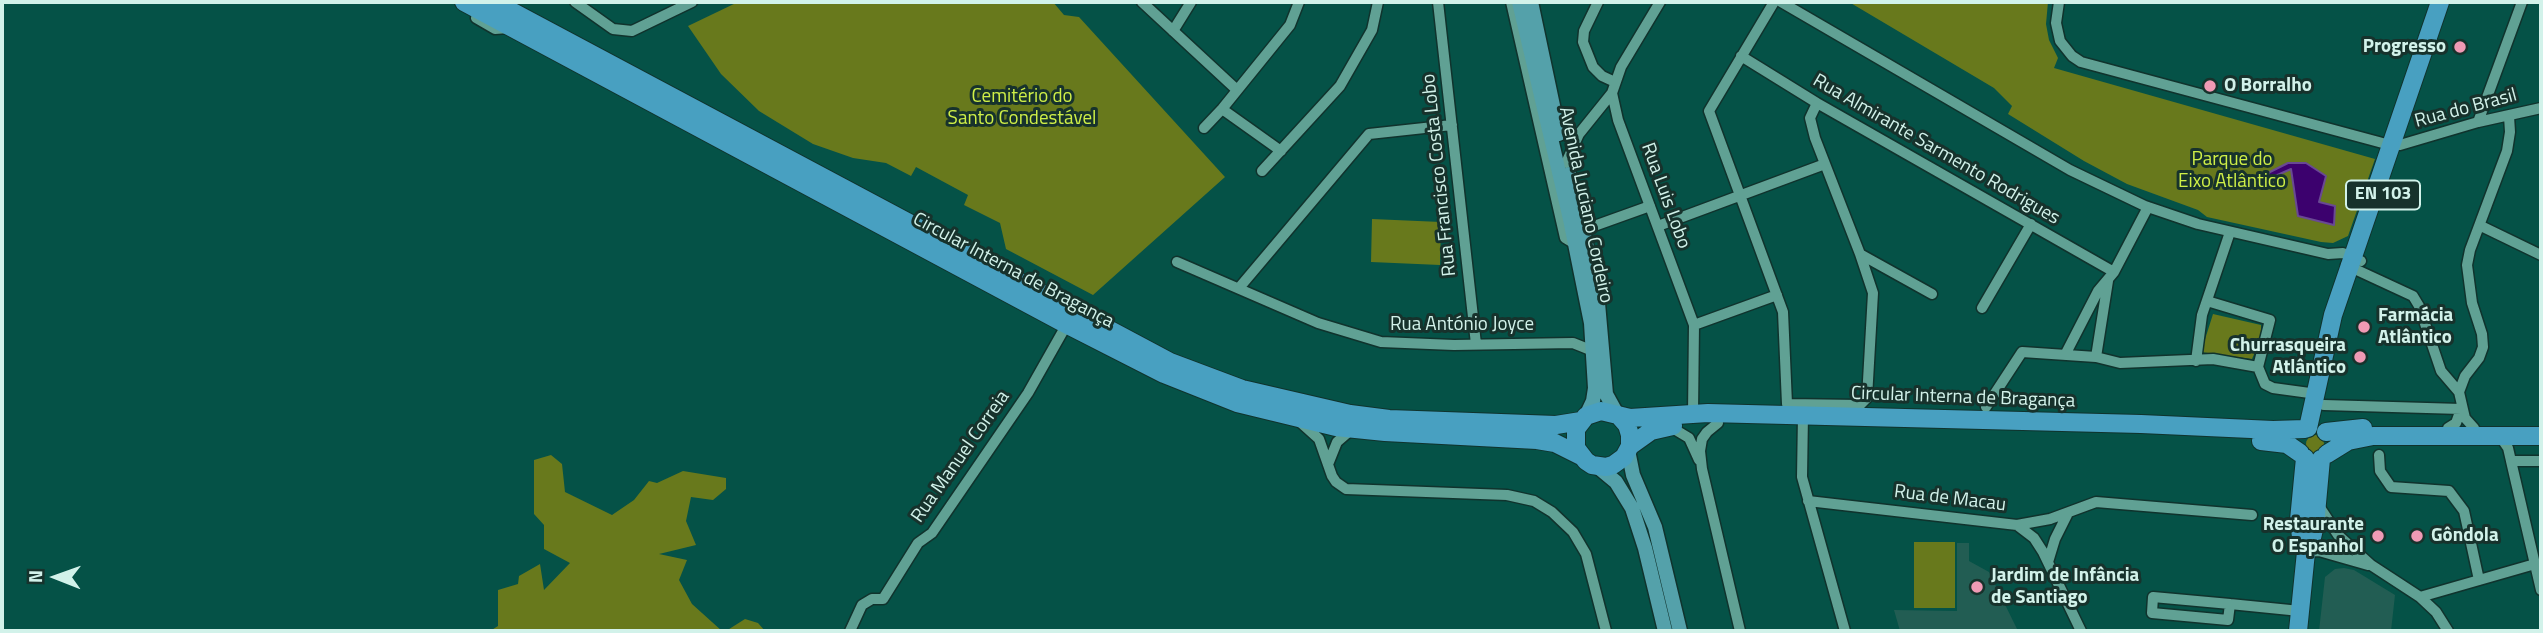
<!DOCTYPE html>
<meta charset="utf-8">
<style>
body{margin:0}
#map{position:relative;width:2543px;height:633px;overflow:hidden;background:#055247;font-family:"Titillium Web",sans-serif}
canvas{display:block}
.frame{position:absolute;inset:0;border:4px solid #d2f2ea;pointer-events:none}
.north{position:absolute;left:21px;top:542px;width:70px;height:70px;-webkit-text-stroke:5px #17322c;paint-order:stroke;rotate:271deg;font-size:19px;font-weight:700;line-height:28px;text-align:center;color:#d2f2ea}
.north::after{content:'';display:block;margin:auto;width:24px;height:32px;background:#d2f2ea;clip-path:polygon(50% 0,100% 100%,50% 72%,0 100%)}
</style>
<div id="map">
<canvas width="2543" height="633"></canvas>
<div class="frame"></div>
<div class="north">N</div>
</div>
<script>
const ctx = document.querySelector('canvas').getContext('2d');
ctx.lineJoin = 'round';
function fillPath(path, color) { ctx.fillStyle = color; ctx.fill(path, 'evenodd'); }
const poly = rows => new Path2D(rows.map(r => 'M' + r).join(''));
function strokePath(path, color, width, dash) { ctx.strokeStyle = color; ctx.lineWidth = width; ctx.lineCap = dash ? 'butt' : 'round'; ctx.setLineDash(dash || []); ctx.stroke(path); }
function label(font, color, halo, rows, align = 'center') {
  ctx.font = font + ' "Titillium Web",sans-serif'; ctx.lineWidth = 6; ctx.setLineDash([]); ctx.textBaseline = 'middle'; ctx.strokeStyle = halo; ctx.fillStyle = color; for (const [text, x, y, turn = 0] of rows) {
    ctx.save(); ctx.translate(x, y); ctx.rotate((+turn || 0) * Math.PI / 180); ctx.textAlign = isNaN(turn) ? turn : align; if (halo) ctx.strokeText(text, 0, 0); ctx.fillText(text, 0, 0); ctx.restore();
  }
}
const built = poly([
 [1957,543,1969,543,1969,561,1989,572,2018,631,1900,631,1894,610,1957,611],
 [2344,568,2354,570,2395,595,2391,631,2319,631,2325,577,2335,569]
]);
const green = poly([
 [738,2,1053,2,1064,15,1079,17,1225,177,1093,295,1006,249,1000,223,964,205,968,195,916,167,911,176,886,163,853,158,813,144,759,111,721,74,688,26],
 [1849,2,2048,2,2046,24,2049,40,2058,58,2054,68,2375,159,2348,236,2333,243,2321,242,2207,217,2198,210,2127,184,2084,161,2008,114,2012,106,1994,88],
 [1372,219,1441,222,1440,265,1371,262],
 [2213,314,2261,325,2261,338,2252,359,2201,352],
 '2306 444a9 9 0 1 1 18 0a9 9 0 1 1-18 0Z',
 [551,455,562,464,565,492,612,515,634,500,649,481,657,483,683,471,726,478,726,489,713,500,691,497,686,521,696,545,659,554,687,560,679,580,692,604,722,631,490,631,498,626,498,590,518,584,519,576,540,564,544,590,570,563,544,549,544,525,534,514,534,460],
 [1914,542,1955,542,1955,608,1914,608],
 [745,619,758,623,765,631,726,631]
]);
const water = poly([
 [2288,163,2306,163,2326,176,2319,202,2335,206,2334,225,2298,216,2291,169,2275,176,2268,185,2263,182,2270,172,2288,163]
]);
const minor = poly([
 [575,2,613,29,632,31,692,2],
 [1142,2,1237,90],
 [1438,2,1476,344],
 [1511,2,1565,238,1575,244],
 [1598,2,1584,31,1583,42,1593,67,1602,76,1615,82],
 [1660,2,1621,67,1612,93,1618,120,1694,325,1693,413],
 [1774,2,1709,111,1783,312,1787,404,1860,405,1867,398,1873,293,1860,254,1815,138,1810,118,1817,103],
 [1781,2,2070,170,2145,206,2198,224,2328,254,2343,253,2361,261],
 [2059,2,2056,23,2060,41,2072,56,2081,62,2390,145],
 [476,18,495,29,509,28],
 [1173,31,1191,2],
 [1741,56,1817,103,2114,272],
 [1222,109,1281,151],
 [2478,122,2522,2],
 [1204,128,1222,109,1290,25,1299,2],
 [2400,145,2478,122,2541,108],
 [1566,163,1579,134,1612,93],
 [1262,171,1340,86,1372,30,1378,2],
 [1658,226,1825,164],
 [2481,226,2541,255],
 [1583,230,1650,206],
 [1860,254,1932,294],
 [1177,262,1318,323,1381,342,1454,345,1573,343,1593,351],
 [2346,265,2413,296,2419,306,2441,371,2459,392],
 [1239,288,1369,134,1452,125],
 [1982,308,2031,224],
 [1694,325,1777,295],
 [2065,355,2098,291,2114,272,2148,207],
 [2096,357,2108,281],
 [2196,361,2202,315,2230,232],
 [2258,367,2265,384,2273,388,2317,394],
 [2324,405,2461,409],
 [1986,407,2022,352,2096,357,2120,363,2213,359,2258,367,2270,320,2207,301],
 [1803,415,1802,477,1845,631],
 [1299,421,1319,439,1332,476,1336,482,1346,489,1507,495,1534,501,1552,512,1573,532,1586,554,1606,631],
 [1718,423,1707,432,1702,439,1700,451,1702,469,1740,631],
 [1669,426,1689,438,1699,460],
 [2448,428,2456,423,2461,409],
 [2474,428,2465,418,2459,392,2465,376,2479,358,2483,347,2482,334,2472,303,2467,265,2470,250,2507,151,2510,132,2509,116],
 [2499,435,2508,448,2511,461],
 [2379,455,2380,471,2391,487,2449,491,2464,511,2479,580],
 [2541,461,2511,461,2541,590],
 [1329,462,1337,442,1352,429],
 [1808,501,2017,525,2050,519,2096,502,2252,515],
 [2319,506,2338,535,2371,565,2420,597,2436,612,2448,631],
 [2017,525,2034,538,2043,552,2081,631],
 [2306,552,2319,551,2368,565],
 [2048,562,2055,539,2068,513],
 [2420,597,2535,564],
 [2230,604,2228,620,2152,613,2153,597,2230,604,2300,611],
 [850,631,862,605,872,599,883,599,918,543,932,533,1028,393,1067,324]
]);
const secondary = poly([
 [1519,2,1570,219,1591,323,1595,388,1593,401,1586,416],
 [1531,2,1559,134],
 [1569,174,1591,264,1598,303,1606,394,1617,414],
 [1628,450,1633,475,1655,527,1680,631],
 [1598,467,1616,482,1632,508,1645,548,1665,631]
]);
const primary = poly([
 [464,2,1060,321,1164,374,1237,403,1336,427,1385,432,1537,440,1555,443,1581,456],
 [494,2,1170,362,1242,389,1350,414,1389,419,1556,425,1581,421],
 [1620,417,1627,425,1630,435,1630,446,1624,457,1613,465,1606,467,1592,465,1586,461,1576,448,1576,429,1586,416,1601,411,1630,418,1708,413,2141,424,2273,430,2305,429],
 [2308,428,2333,315,2440,2],
 [2326,432,2363,428],
 [2261,441,2287,444,2300,453],
 [1630,446,1651,431,1673,426],
 [2327,454,2348,441,2373,436,2541,436],
 [2305,458,2299,520,2301,537,2306,552],
 [2298,631,2306,552,2311,542,2315,525,2321,459]
]);
const markers = [
 [2460,47,7,"#f09ab5"],
 [2210,86,7,"#f09ab5"],
 [2364,327,7,"#f09ab5"],
 [2360,357,7,"#f09ab5"],
 [2378,536,7,"#f09ab5"],
 [2417,536,7,"#f09ab5"],
 [1977,587,7,"#f09ab5"]
];
const shields = [
 [2383,195,74]
];
const shieldNames = [
 ["EN 103",2383,195]
];
const poiNames = [
 ["Progresso",2446,47,"right"],
 ["O Borralho",2224,86],
 ["Farmácia",2378,316],
 ["Atlântico",2378,338],
 ["Churrasqueira",2346,346,"right"],
 ["Atlântico",2346,368,"right"],
 ["Restaurante",2364,525,"right"],
 ["O Espanhol",2364,547,"right"],
 ["Gôndola",2431,536],
 ["Jardim de Infância",1991,576],
 ["de Santiago",1991,598]
];
const parkNames = [
 ["Cemitério do",1022,97],
 ["Santo Condestável",1022,119],
 ["Parque do",2232,160],
 ["Eixo Atlântico",2232,182]
];
const streetNames = [
 ["Rua do Brasil",2466,109,-15],
 ["Rua Almirante Sarmento Rodrigues",1936,150,30],
 ["Rua Francisco Costa Lobo",1440,175,-96],
 ["Rua Luis Lobo",1665,196,70],
 ["Avenida Luciano Cordeiro",1585,205,78],
 ["Circular Interna de Bragança",1013,271,28],
 ["Rua António Joyce",1462,325],
 ["Circular Interna de Bragança",1963,398,2],
 ["Rua Manuel Correia",961,457,-55],
 ["Rua de Macau",1950,499,7]
];
fillPath(built, '#225d53');
fillPath(green, '#68791c');
fillPath(water, '#3c016e');
strokePath(water, '#694993', 2);
strokePath(minor, '#10332d', 13);
strokePath(secondary, '#10332d', 17);
strokePath(primary, '#10332d', 20);
strokePath(minor, '#60a194', 10);
strokePath(secondary, '#54a1aa', 14);
strokePath(primary, '#48a0c1', 18);
for (const [x, y, r, color] of markers) { const dot = new Path2D(); dot.arc(x, y, r, 0, 2 * Math.PI); ctx.fillStyle = color; ctx.fill(dot); strokePath(dot, '#17322c', 2.5); }
for (const [x, y, w] of shields) { const box = new Path2D(); box.roundRect(x - w / 2, y - 14.5, w, 29, 5); ctx.fillStyle = '#17322c'; ctx.fill(box); strokePath(box, '#d2f2ea', 2); }
label('bold 18px', '#d2f2ea', null, shieldNames);
label('bold 19px', '#d2f2ea', '#17322c', poiNames, 'left');
label('19px', '#cfef47', '#17322c', parkNames);
label('19px', '#d2f2ea', '#17322c', streetNames);
</script>
